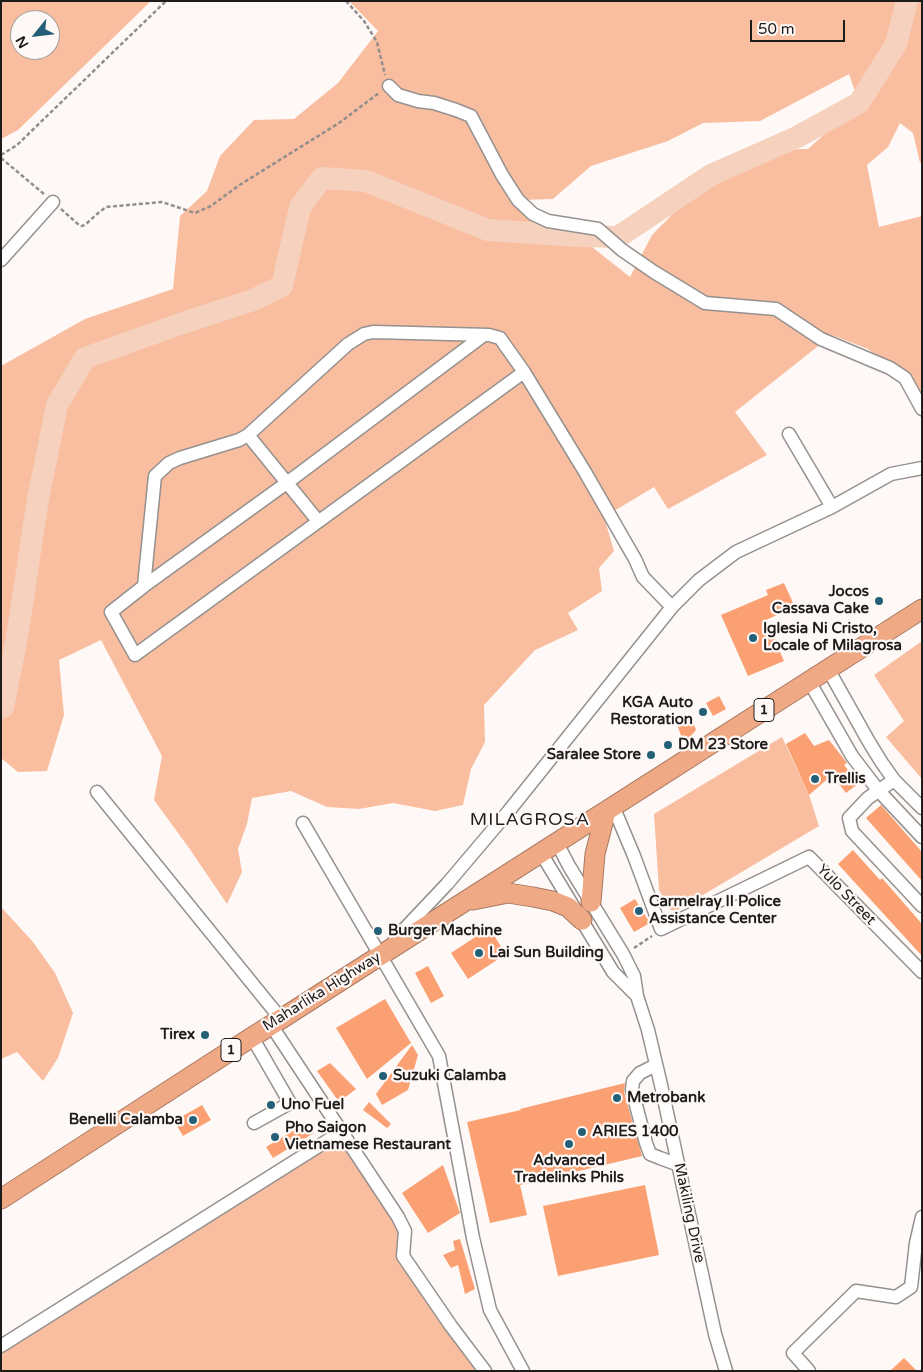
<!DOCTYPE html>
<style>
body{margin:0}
#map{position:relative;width:923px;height:1372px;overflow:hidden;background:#fef9f6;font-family:"Varela Round",sans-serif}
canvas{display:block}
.frame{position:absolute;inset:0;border:2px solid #1e1c1b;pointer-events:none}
.north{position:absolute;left:10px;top:10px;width:50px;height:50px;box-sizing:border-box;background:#fef9f6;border:1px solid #a4a19e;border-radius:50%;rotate:241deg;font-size:14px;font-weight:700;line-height:20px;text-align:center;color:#1e1c1b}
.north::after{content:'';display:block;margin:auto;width:18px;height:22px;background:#235f77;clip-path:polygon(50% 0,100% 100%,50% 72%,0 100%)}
.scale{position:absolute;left:750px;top:20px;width:95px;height:22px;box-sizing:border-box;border:2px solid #1e1c1b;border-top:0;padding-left:6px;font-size:15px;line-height:18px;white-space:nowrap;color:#1e1c1b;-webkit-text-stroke:4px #fef9f6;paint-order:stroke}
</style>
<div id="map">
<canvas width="923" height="1372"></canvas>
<div class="frame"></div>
<div class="north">N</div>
<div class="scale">50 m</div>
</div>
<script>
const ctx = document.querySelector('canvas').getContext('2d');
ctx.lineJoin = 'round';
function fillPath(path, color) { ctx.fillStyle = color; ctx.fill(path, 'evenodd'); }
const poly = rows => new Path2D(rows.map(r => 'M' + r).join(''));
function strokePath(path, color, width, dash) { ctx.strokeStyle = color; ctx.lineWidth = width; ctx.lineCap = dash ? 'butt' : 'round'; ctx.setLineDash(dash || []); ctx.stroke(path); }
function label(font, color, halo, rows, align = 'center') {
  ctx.font = font + ' "Varela Round",sans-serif'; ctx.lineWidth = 4.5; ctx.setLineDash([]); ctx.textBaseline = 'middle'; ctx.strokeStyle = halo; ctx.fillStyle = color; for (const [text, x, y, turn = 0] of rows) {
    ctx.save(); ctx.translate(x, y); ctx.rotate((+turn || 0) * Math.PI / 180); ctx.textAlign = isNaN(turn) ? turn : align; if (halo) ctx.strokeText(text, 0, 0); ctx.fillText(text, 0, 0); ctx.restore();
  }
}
const green = poly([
 [1,1,151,1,18,130,1,139],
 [20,20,50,20,50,50,20,50],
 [349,1,922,1,922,163,920,163,913,133,900,123,888,147,867,165,879,227,922,216,922,392,868,349,832,335,735,412,767,455,668,509,654,487,604,517,614,551,599,568,602,591,568,613,578,630,535,650,484,705,485,742,471,769,463,805,435,811,393,803,359,809,327,807,291,791,252,798,247,824,238,849,242,872,227,904,189,848,154,800,162,756,101,640,59,660,64,715,47,771,18,772,1,758,1,366,85,319,173,289,180,216,207,191,220,156,254,120,294,119,338,83,378,31],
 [849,74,859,103,808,149,767,150,711,175,652,235,630,277,578,236,519,200,553,199,591,166,668,141,703,123,760,121],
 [922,641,922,779,886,737,904,721,874,675],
 [782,737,809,795,819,826,676,911,671,910,659,890,654,814],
 [1,907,33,942,55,973,73,1013,58,1058,43,1081,17,1052,1,1059],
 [339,1135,398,1216,403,1251,487,1371,1,1371,1,1350]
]);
const river = poly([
 [1,708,3,707,17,637,38,499,57,405,85,358,180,324,253,300,282,286,300,207,322,178,366,181,488,230,578,236,618,237,711,175,797,137,859,103,896,44,907,1]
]);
const building = poly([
 [784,583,795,607,766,620,784,661,748,676,721,615,768,595,766,590],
 [719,696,726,709,713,716,706,703],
 [693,722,696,730,689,738,683,741,678,727],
 [805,733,814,746,829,740,844,759,847,763,844,765,859,783,846,793,832,775,809,795,786,744],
 [881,805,922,852,922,881,866,818],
 [853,850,880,880,882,878,922,924,922,956,838,864],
 [635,899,650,923,634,932,620,908],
 [489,928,506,954,468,979,451,953],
 [428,966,444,996,431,1003,415,973],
 [385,999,411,1043,367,1079,336,1028],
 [412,1045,418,1055,408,1090,382,1105,376,1094],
 [330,1063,356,1089,339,1102,317,1071],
 [625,1083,624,1092,642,1156,520,1185,527,1215,490,1223,467,1122,521,1110,520,1109],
 [369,1102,391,1124,387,1128,363,1110],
 [202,1105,211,1120,183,1136,174,1121],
 [308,1122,314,1133,273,1158,266,1147],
 [443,1165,460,1213,428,1233,402,1193],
 [645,1185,659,1255,558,1276,543,1206],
 [460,1239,475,1289,465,1294,458,1265,451,1268,443,1255,455,1250,453,1241],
 [904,1358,917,1371,890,1371]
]);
const path = poly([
 [346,1,364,21,377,42,385,75],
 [1,155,17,145,166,1],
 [1,158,44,194],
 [61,209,79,225,82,226,86,224,97,214,106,207,162,202,195,213,211,206,238,186,339,123,379,93],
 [634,948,652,936]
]);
const minor = poly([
 [389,86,398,95,418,101,434,103,456,110,471,116,502,175,518,200,533,214,548,221,598,229,622,250,654,272,705,303,776,309,821,339,890,368,905,378,922,409],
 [1,260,53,202],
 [484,335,288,482,144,586,111,612,135,655,524,372],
 [789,434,832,507],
 [248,435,318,521],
 [144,586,155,476,169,463,180,458,239,440,248,435,348,344,364,334,373,332,489,335,500,338,524,372,585,472,635,559,643,577,672,607],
 [828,669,869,742,882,763,894,780,922,808],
 [809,681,852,756,878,790,922,837],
 [894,780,868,798,849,818,852,831,922,906],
 [97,792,281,1019],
 [613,806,634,856,661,929,809,857,922,972],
 [303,823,439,1056,473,1238,490,1310,523,1371],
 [557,843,569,866,623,954,634,976,637,996,648,1030,661,1085,715,1334,726,1371],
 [541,853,613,972,637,996],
 [395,939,447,884,508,812,672,607,699,580,736,552,832,507,891,474,922,468],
 [271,1025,398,1217,405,1231,403,1256,451,1326,485,1371],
 [252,1037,290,1103,254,1123],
 [656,1065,640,1073,633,1081,632,1090,646,1143,650,1154,660,1158,679,1165],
 [1,1346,341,1132],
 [809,1371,793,1353,856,1291,896,1297,911,1287,916,1243,922,1217]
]);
const highway = poly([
 [473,900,508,893,533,897,553,901,568,907,582,920],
 [591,902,595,854,606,811],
 [1,1199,252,1037,281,1019,922,609]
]);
const markers = [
 [879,601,5,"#235f77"],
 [753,638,5,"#235f77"],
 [703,712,5,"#235f77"],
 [668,745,5,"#235f77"],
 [651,755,5,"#235f77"],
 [815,779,5,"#235f77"],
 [639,911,5,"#235f77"],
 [378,931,5,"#235f77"],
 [479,953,5,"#235f77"],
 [205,1035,5,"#235f77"],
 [383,1076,5,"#235f77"],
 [617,1098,5,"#235f77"],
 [271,1105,5,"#235f77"],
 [193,1120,5,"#235f77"],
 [582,1132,5,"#235f77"],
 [275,1137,5,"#235f77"],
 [569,1144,5,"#235f77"]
];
const shields = [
 [764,710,20],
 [231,1050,20]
];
const shieldNames = [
 ["1",764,710],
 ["1",231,1050]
];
const poiNames = [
 ["Jocos",869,592,"right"],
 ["Cassava Cake",869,609,"right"],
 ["Iglesia Ni Cristo,",763,629],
 ["Locale of Milagrosa",763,646],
 ["KGA Auto",693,703,"right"],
 ["Restoration",693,720,"right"],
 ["DM 23 Store",678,745],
 ["Saralee Store",641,755,"right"],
 ["Trellis",825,779],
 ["Carmelray II Police",649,902],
 ["Assistance Center",649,919],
 ["Burger Machine",388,931],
 ["Lai Sun Building",489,953],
 ["Tirex",195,1035,"right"],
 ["Suzuki Calamba",393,1076],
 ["Metrobank",627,1098],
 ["Uno Fuel",281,1105],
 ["Benelli Calamba",183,1120,"right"],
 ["Pho Saigon",285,1128],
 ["Vietnamese Restaurant",285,1145],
 ["ARIES 1400",592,1132],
 ["Advanced",569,1161,"center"],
 ["Tradelinks Phils",569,1178,"center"]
];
const streetNames = [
 ["Yulo Street",846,895,46],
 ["Maharlika Highway",322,992,-32],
 ["Makiling Drive",689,1213,78]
];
const quarterNames = [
 ["MILAGROSA",530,820]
];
fillPath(green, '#f9bd9f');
strokePath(river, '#f6d1be', 22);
fillPath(building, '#fba072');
strokePath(minor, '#95918f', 15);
strokePath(highway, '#a67860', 21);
strokePath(path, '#928e8c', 2.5, [4, 2.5]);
strokePath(minor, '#fff', 12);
strokePath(highway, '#f0a985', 19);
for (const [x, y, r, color] of markers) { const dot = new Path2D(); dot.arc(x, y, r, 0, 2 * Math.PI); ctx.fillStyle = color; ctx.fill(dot); strokePath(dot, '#fef9f6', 2); }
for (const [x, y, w] of shields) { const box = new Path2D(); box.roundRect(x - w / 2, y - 11.5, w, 23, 4); ctx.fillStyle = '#fef9f6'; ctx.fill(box); strokePath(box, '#1e1c1b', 1); }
label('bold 14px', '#1e1c1b', null, shieldNames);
label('bold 15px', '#1e1c1b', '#fef9f6', poiNames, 'left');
label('15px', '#1e1c1b', '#fef9f6', streetNames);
ctx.letterSpacing = '1px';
label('18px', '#1e1c1b', '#fef9f6', quarterNames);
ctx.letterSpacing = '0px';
</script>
